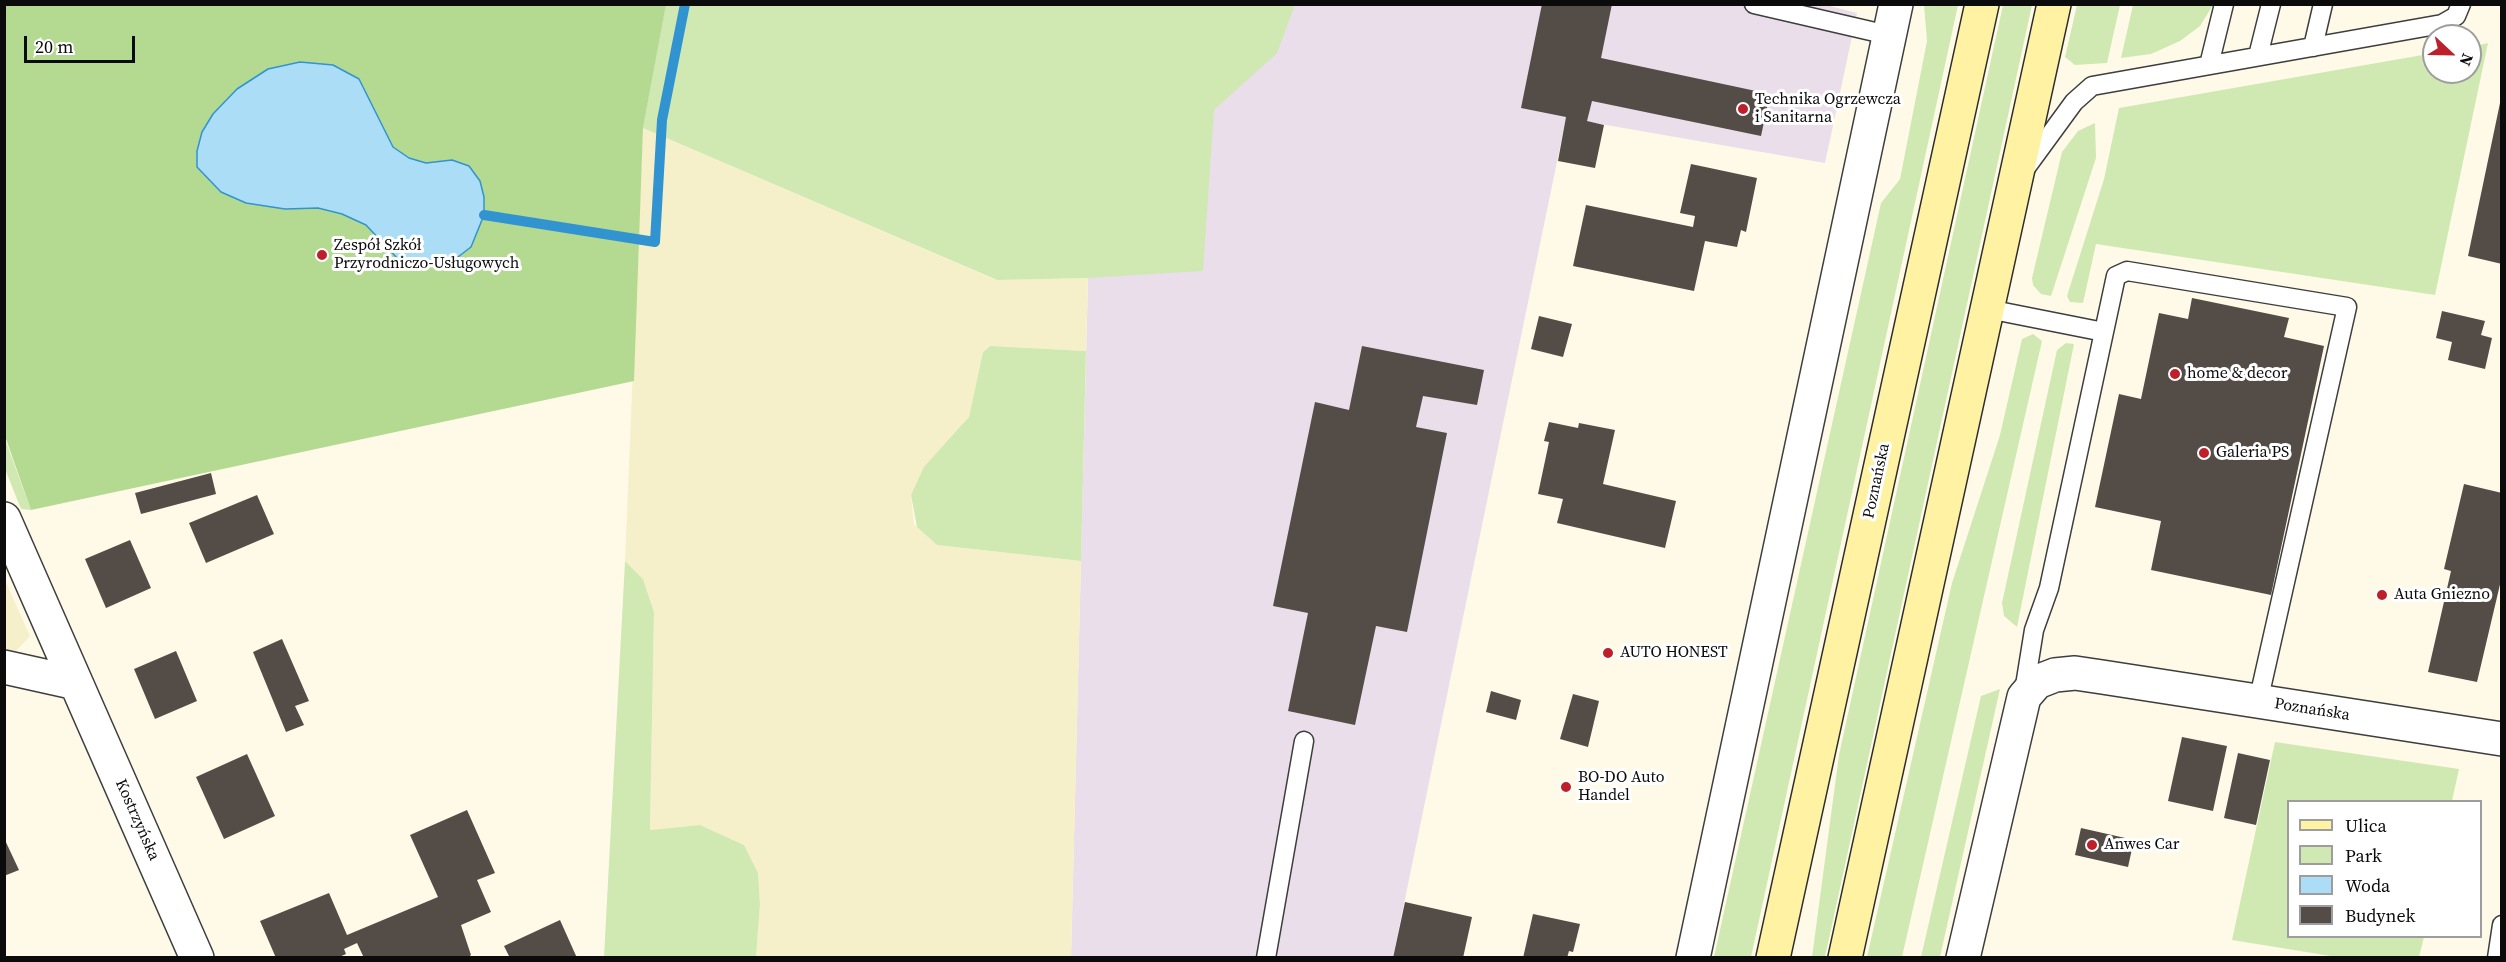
<!DOCTYPE html>
<meta charset="utf-8">
<style>
body{margin:0}
#map{position:relative;width:2506px;height:962px;overflow:hidden;background:#fffae8;font-family:"Source Serif 4",serif}
canvas{display:block}
.frame{position:absolute;inset:0;border:6px solid #0b0b0b;pointer-events:none}
.legend{position:absolute;left:2287px;top:800px;width:195px;height:138px;box-sizing:border-box;background:#fff;border:2px solid #9d9d9d;margin:0;padding:8px 10px;list-style:none;font-size:18px;color:#0b0b0b}
.legend li{display:flex;align-items:center;gap:12px;height:30px}
.legend b{width:30px;border:2px solid #9d9d9d}
.north{position:absolute;left:2422px;top:24px;width:60px;height:60px;box-sizing:border-box;background:#fff;border:2px solid #9d9d9d;border-radius:50%;rotate:112deg;font-size:16px;font-weight:700;line-height:24px;text-align:center;color:#0b0b0b}
.north::after{content:'';display:block;margin:auto;width:21px;height:27px;background:#bd202b;clip-path:polygon(50% 0,100% 100%,50% 72%,0 100%)}
.scale{position:absolute;left:24px;top:36px;width:111px;height:27px;box-sizing:border-box;border:3px solid #0b0b0b;border-top:0;padding-left:8px;font-size:18px;line-height:21px;white-space:nowrap;color:#0b0b0b;-webkit-text-stroke:4px #fff;paint-order:stroke}
</style>
<div id="map">
<canvas width="2506" height="962"></canvas>
<div class="frame"></div>
<ul class="legend">
<li><b style="height:8px;background:#fff3a3"></b>Ulica</li>
<li><b style="height:16px;background:#d0e9b2"></b>Park</li>
<li><b style="height:16px;background:#acddf7"></b>Woda</li>
<li><b style="height:16px;background:#544c47"></b>Budynek</li>
</ul>
<div class="north">N</div>
<div class="scale">20 m</div>
</div>
<script>
const ctx = document.querySelector('canvas').getContext('2d');
ctx.lineJoin = 'round';
function fillPath(path, color) { ctx.fillStyle = color; ctx.fill(path, 'evenodd'); }
const poly = rows => new Path2D(rows.map(r => 'M' + r).join(''));
function strokePath(path, color, width, dash) { ctx.strokeStyle = color; ctx.lineWidth = width; ctx.lineCap = dash ? 'butt' : 'round'; ctx.setLineDash(dash || []); ctx.stroke(path); }
function label(font, color, halo, rows, align = 'center') {
  ctx.font = font + ' "Source Serif 4",serif'; ctx.lineWidth = 6; ctx.setLineDash([]); ctx.textBaseline = 'middle'; ctx.strokeStyle = halo; ctx.fillStyle = color; for (const [text, x, y, turn = 0] of rows) {
    ctx.save(); ctx.translate(x, y); ctx.rotate((+turn || 0) * Math.PI / 180); ctx.textAlign = isNaN(turn) ? turn : align; if (halo) ctx.strokeText(text, 0, 0); ctx.fillText(text, 0, 0); ctx.restore();
  }
}
const industrial = poly([
 [1822,4,1857,13,1825,163,1566,118,1393,957,1071,957,1088,279,643,128,666,5]
]);
const farmland = poly([
 [643,128,996,280,1088,278,1086,351,989,346,983,352,969,417,911,495,914,524,937,545,1081,561,1071,957,756,957,760,904,758,873,744,845,700,825,650,830,654,612,643,579,625,561],
 [4,578,30,636,15,652,5,650]
]);
const green = poly([
 [666,5,1295,5,1277,53,1214,110,1203,271,1088,278,997,280,643,128],
 [1924,5,1958,5,1751,957,1714,957,1881,203,1900,179,1927,41],
 [2003,5,2032,5,1825,957,1812,957,1839,755],
 [2077,5,2120,5,2107,63,2075,65,2065,57],
 [2133,5,2133,4,2213,5,2200,26,2180,41,2151,54,2121,58],
 [2488,43,2435,295,2096,244,2083,303,2070,302,2067,296,2104,179,2119,108,2434,53,2434,72,2470,72,2470,47],
 [2095,123,2096,158,2051,296,2041,294,2033,285,2032,278,2062,152,2078,131],
 [2033,334,2042,341,1902,957,1867,957,1952,583,2000,435,2022,339],
 [2066,343,2074,344,2017,627,2004,616,2002,603,2057,350],
 [990,346,1086,351,1081,561,937,545,917,527,911,495,924,467,969,417,983,352],
 [4,436,31,510,21,509,5,469],
 [625,561,643,579,654,612,650,830,700,825,744,845,758,873,760,904,756,957,604,957],
 [2000,689,1940,957,1921,957,1981,696],
 [2275,742,2459,769,2452,801,2288,802,2288,936,2424,937,2419,957,2337,957,2232,940]
]);
const forest = poly([
 [5,5,666,5,643,128,634,381,31,510,5,436]
]);
const water = poly([
 [300,62,333,65,359,79,393,147,409,158,426,163,452,160,469,166,480,181,484,197,484,215,471,247,454,260,431,265,398,259,366,225,342,214,318,208,285,209,246,203,221,192,197,167,197,151,202,132,213,114,237,89,268,69,300,62]
]);
const stream = poly([
 [484,215,655,242,662,120,685,4]
]);
const building = poly([
 [1542,4,1612,4,1601,58,1770,94,1761,136,1592,101,1587,121,1604,125,1595,168,1558,161,1566,117,1521,108],
 [2500,103,2502,103,2502,264,2468,256],
 [1691,164,1757,178,1746,232,1741,230,1737,247,1705,241,1694,291,1573,266,1586,205,1693,227,1695,216,1680,213],
 [2192,298,2289,318,2284,337,2324,346,2271,595,2151,570,2161,521,2095,507,2119,394,2141,399,2159,313,2188,319],
 [2442,311,2485,321,2481,335,2492,338,2485,369,2448,360,2452,342,2436,338],
 [1539,316,1572,324,1563,357,1531,349],
 [1362,346,1484,370,1477,405,1423,396,1416,427,1447,433,1407,632,1376,626,1355,725,1288,711,1308,613,1273,606,1315,402,1349,410],
 [1549,422,1578,428,1579,423,1615,430,1603,484,1676,501,1665,548,1557,523,1563,499,1538,494,1549,442,1544,441],
 [211,473,216,494,141,514,135,493],
 [2464,484,2502,493,2502,576,2477,682,2428,672,2451,571,2444,569],
 [257,495,274,534,206,563,189,523],
 [130,540,151,588,106,608,85,559],
 [282,639,309,701,295,706,304,725,286,732,253,652],
 [176,651,197,701,155,719,134,669],
 [1491,691,1521,700,1516,720,1486,712],
 [1573,694,1599,701,1588,747,1560,739],
 [2182,737,2227,746,2213,811,2168,801],
 [2238,753,2270,760,2256,825,2224,818],
 [247,754,275,816,224,839,196,777],
 [467,810,495,873,477,880,491,912,461,925,471,955,467,958,364,958,357,943,344,949,346,954,337,958,276,958,260,921,329,893,347,935,438,897,410,835],
 [2081,828,2134,840,2128,867,2075,855],
 [4,838,19,870,4,876],
 [1405,902,1472,917,1463,958,1393,958],
 [1533,914,1580,924,1573,952,1569,951,1567,958,1523,958],
 [560,920,577,958,510,958,504,946]
]);
const lane = poly([
 [1754,4,1888,35],
 [2313,47,2323,4],
 [2258,56,2271,4],
 [2209,65,2224,4],
 [2025,169,2074,102,2092,86,2442,24,2456,16,2461,4],
 [1988,309,2104,332],
 [2024,692,2034,630,2049,588,2116,276,2127,271,2347,307,2258,702],
 [1266,958,1304,741],
 [2497,958,2502,925]
]);
const street = poly([
 [4,519,197,958],
 [4,667,76,683],
 [1693,958,1896,4],
 [1963,958,2024,697,2037,682,2055,675,2075,673,2102,677,2502,739]
]);
const secondary = poly([
 [1773,958,1982,4],
 [1845,958,2054,4]
]);
const markers = [
 [1743,109,6,"#bd202b"],
 [322,255,6,"#bd202b"],
 [2175,374,6,"#bd202b"],
 [2204,453,6,"#bd202b"],
 [2382,595,6,"#bd202b"],
 [1608,653,6,"#bd202b"],
 [1566,787,6,"#bd202b"],
 [2092,845,6,"#bd202b"]
];
const poiNames = [
 ["Technika Ogrzewcza",1755,100],
 ["i Sanitarna",1755,118],
 ["Zespół Szkół",334,246],
 ["Przyrodniczo-Usługowych",334,264],
 ["home & decor",2187,374],
 ["Galeria PS",2216,453],
 ["Auta Gniezno",2394,595],
 ["AUTO HONEST",1620,653],
 ["BO-DO Auto",1578,778],
 ["Handel",1578,796],
 ["Anwes Car",2104,845]
];
const streetNames = [
 ["Poznańska",1877,481,-78],
 ["Poznańska",2312,710,9],
 ["Kostrzyńska",137,820,66]
];
fillPath(industrial, '#e9deea');
fillPath(farmland, '#f5f0c9');
fillPath(green, '#d0e9b2');
fillPath(forest, '#b4da91');
fillPath(water, '#acddf7');
strokePath(water, '#3194d0', 1.5);
strokePath(stream, '#3194d0', 10);
fillPath(building, '#544c47');
strokePath(lane, '#3e3e3e', 21);
strokePath(street, '#3e3e3e', 36);
strokePath(secondary, '#2d2d2d', 36);
strokePath(lane, '#fff', 18);
strokePath(street, '#fff', 33);
strokePath(secondary, '#fff3a3', 33);
for (const [x, y, r, color] of markers) { const dot = new Path2D(); dot.arc(x, y, r, 0, 2 * Math.PI); ctx.fillStyle = color; ctx.fill(dot); strokePath(dot, '#fff', 2); }
label('16px', '#0b0b0b', '#fff', poiNames, 'left');
label('16px', '#0b0b0b', '#fff', streetNames);
</script>
